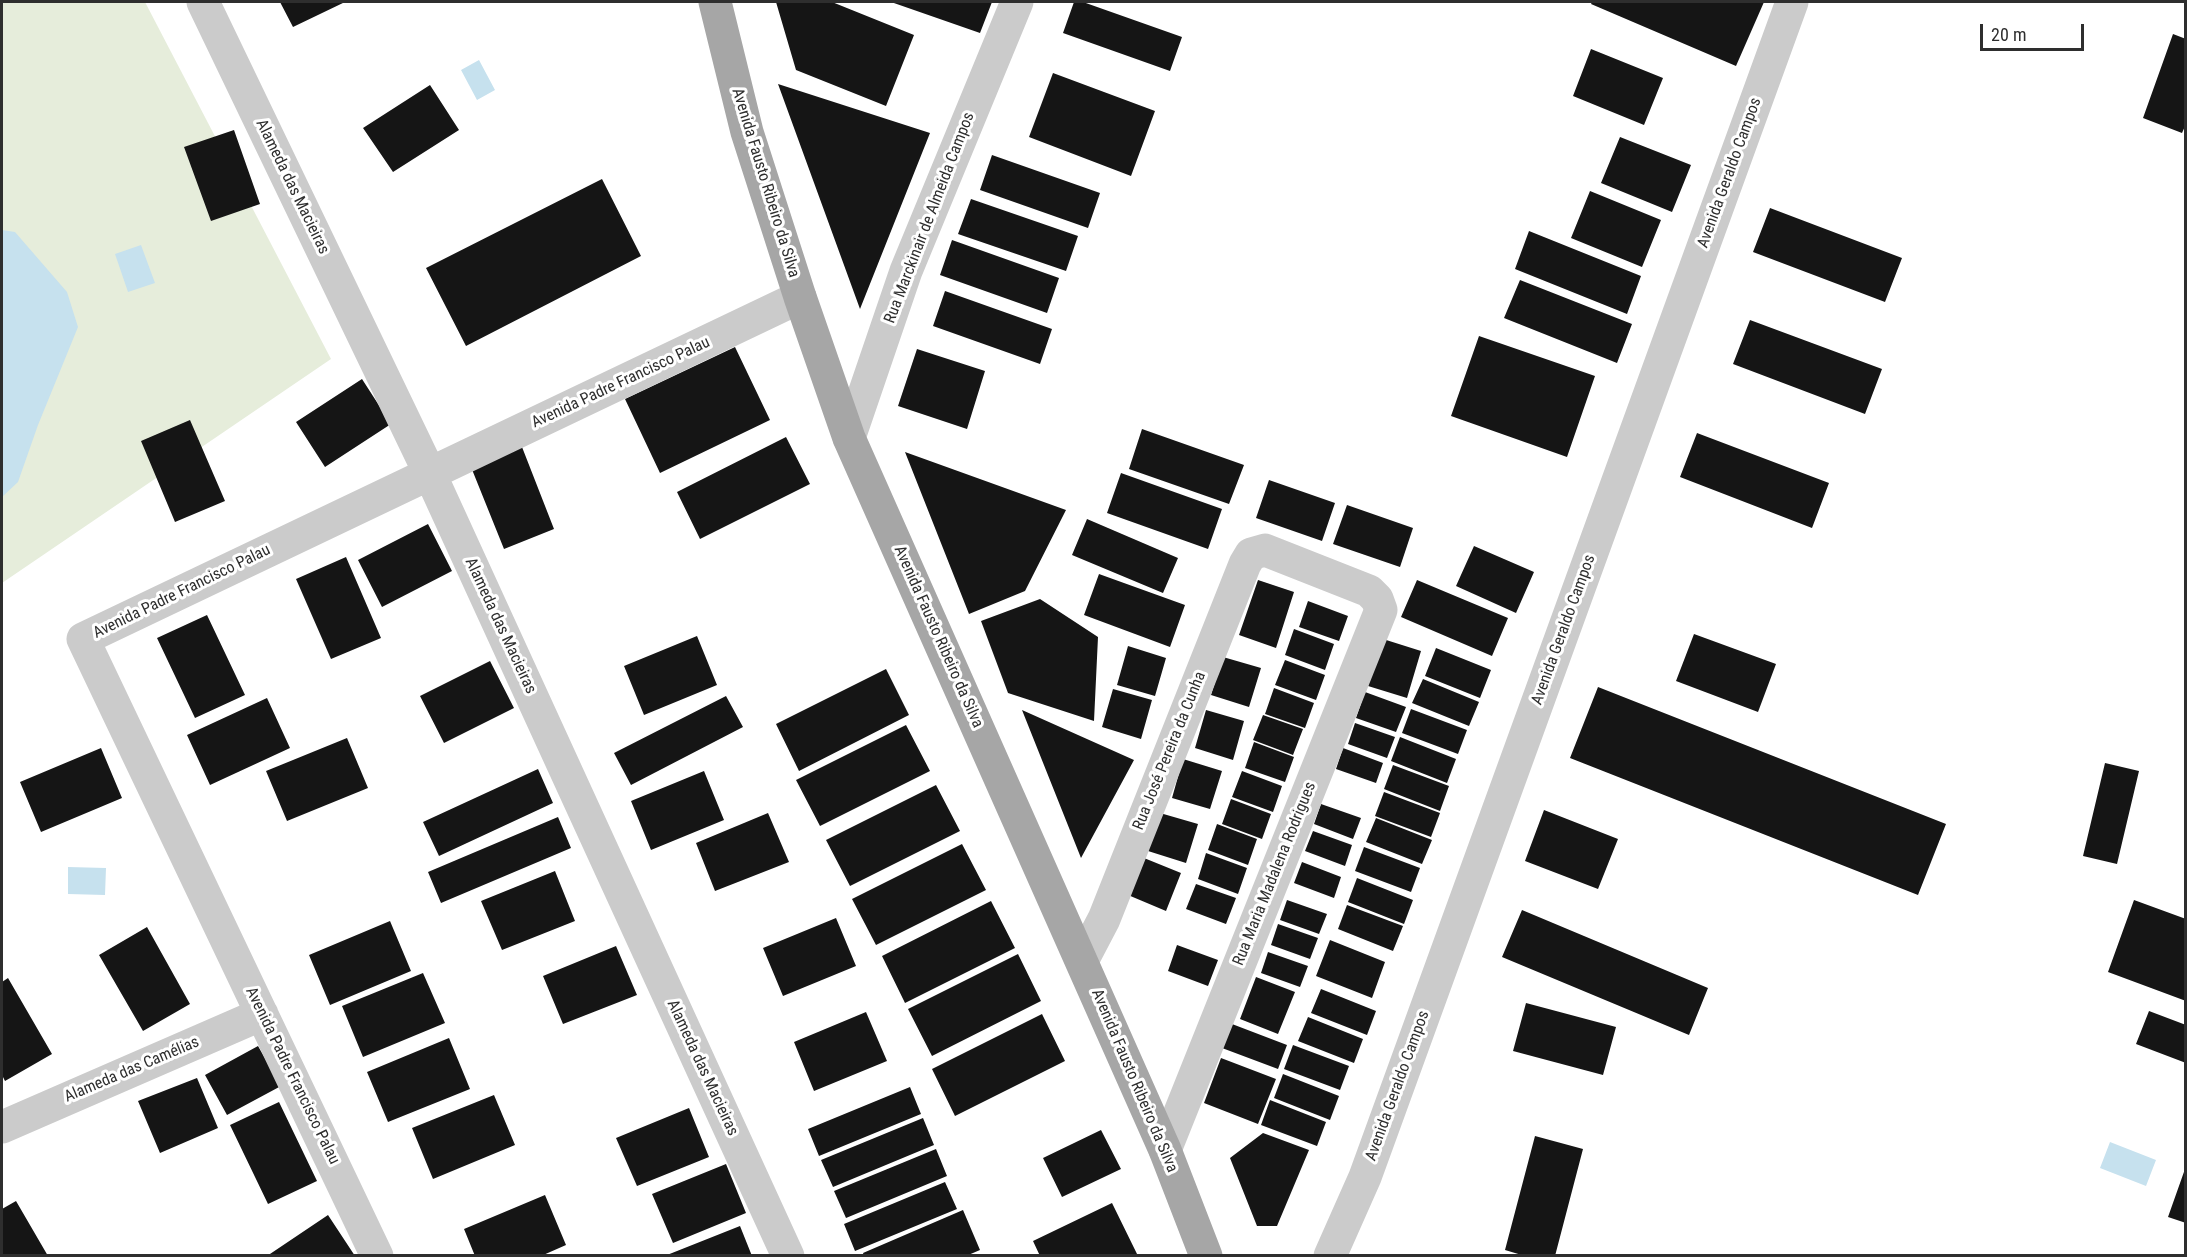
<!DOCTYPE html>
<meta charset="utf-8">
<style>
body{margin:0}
#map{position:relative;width:2187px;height:1257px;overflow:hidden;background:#fff;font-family:"Roboto Condensed",sans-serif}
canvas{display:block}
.frame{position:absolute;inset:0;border:3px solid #2e2e2e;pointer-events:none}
.scale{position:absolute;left:1980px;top:24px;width:104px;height:27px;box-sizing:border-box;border:3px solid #2e2e2e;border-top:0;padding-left:8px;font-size:18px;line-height:21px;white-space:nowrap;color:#2e2e2e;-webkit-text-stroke:4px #fff;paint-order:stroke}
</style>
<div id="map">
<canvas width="2187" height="1257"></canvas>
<div class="frame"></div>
<div class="scale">20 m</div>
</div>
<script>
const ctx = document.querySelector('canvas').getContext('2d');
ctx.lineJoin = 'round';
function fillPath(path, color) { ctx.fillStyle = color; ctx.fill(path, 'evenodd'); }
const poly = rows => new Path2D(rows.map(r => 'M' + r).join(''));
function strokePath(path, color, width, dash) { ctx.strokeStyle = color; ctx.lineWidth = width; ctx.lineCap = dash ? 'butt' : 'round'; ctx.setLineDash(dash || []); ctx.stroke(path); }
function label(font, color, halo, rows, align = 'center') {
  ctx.font = font + ' "Roboto Condensed",sans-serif'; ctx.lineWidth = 6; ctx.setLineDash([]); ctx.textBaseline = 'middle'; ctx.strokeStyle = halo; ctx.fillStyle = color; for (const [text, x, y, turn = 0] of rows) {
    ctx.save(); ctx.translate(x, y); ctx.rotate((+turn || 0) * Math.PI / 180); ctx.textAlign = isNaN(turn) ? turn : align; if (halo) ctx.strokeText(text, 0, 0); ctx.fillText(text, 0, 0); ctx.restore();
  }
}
const green = poly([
 [2,2,145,2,331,359,2,583]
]);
const water = poly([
 [479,60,495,90,477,100,461,70],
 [2,230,15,232,67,292,78,327,38,425,18,482,2,497],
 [141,245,155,283,128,292,115,254],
 [68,867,106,868,105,895,68,894],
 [2110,1142,2156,1160,2146,1186,2100,1168]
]);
const building = poly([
 [280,2,345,2,293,27],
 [776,2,832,2,914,35,886,106,796,70],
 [891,2,992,2,980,33],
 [1074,2,1083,2,1182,37,1170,71,1063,33],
 [1592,2,1764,2,1736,66,1591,4],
 [2173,34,2186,39,2186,124,2182,133,2143,118],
 [1591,49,1663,78,1644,125,1573,96],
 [1053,73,1155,111,1131,176,1029,137],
 [778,84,930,133,860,309],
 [430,85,459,130,393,172,363,128],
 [234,130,260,204,211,221,184,147],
 [1620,137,1691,165,1672,212,1601,183],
 [992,155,1100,193,1088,228,980,190],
 [602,179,641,256,466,346,426,268],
 [1590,191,1661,220,1642,267,1571,238],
 [971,199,1078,236,1066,271,958,234],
 [1770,208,1902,258,1885,302,1753,252],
 [1529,231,1641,276,1627,314,1515,269],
 [952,240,1059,278,1047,313,940,275],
 [1520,280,1632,324,1617,363,1504,318],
 [945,291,1052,329,1040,364,933,326],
 [1750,320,1882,369,1865,414,1733,364],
 [1479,336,1595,376,1567,457,1451,416],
 [735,347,770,420,660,473,625,399],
 [917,349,985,371,967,429,898,406],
 [362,379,391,424,325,467,296,422],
 [190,420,225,501,175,522,141,441],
 [1142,429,1244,465,1229,504,1129,469],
 [1697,433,1829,483,1812,528,1680,477],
 [786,437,810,484,700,539,677,492],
 [522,447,554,529,504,549,471,467],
 [905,452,1066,510,1025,591,969,614],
 [1121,473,1222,509,1208,549,1107,513],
 [1269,480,1335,503,1322,541,1256,518],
 [1347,505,1413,528,1400,567,1333,544],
 [1087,519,1178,558,1163,593,1072,555],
 [428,524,452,571,382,607,358,560],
 [1474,546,1534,572,1516,613,1456,586],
 [346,557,381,638,331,659,296,579],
 [1099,574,1185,605,1170,647,1084,615],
 [1258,580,1294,592,1276,648,1239,635],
 [1417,580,1508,618,1492,656,1401,617],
 [1040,599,1098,637,1094,721,1008,693,981,621],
 [1308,601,1348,616,1339,641,1299,627],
 [207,615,245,695,195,718,157,638],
 [1294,629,1334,644,1325,670,1285,655],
 [1694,634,1776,664,1758,712,1676,681],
 [697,636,717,685,644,715,624,666],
 [1383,639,1421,651,1407,698,1368,686],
 [1128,646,1166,658,1155,696,1117,685],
 [1436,648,1491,670,1480,698,1425,676],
 [1223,657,1261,668,1249,707,1211,695],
 [1285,660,1325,675,1316,700,1275,685],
 [490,661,514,708,444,743,420,696],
 [886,669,909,715,799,771,776,724],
 [1423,679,1479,702,1469,726,1412,703],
 [1598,687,1946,824,1918,895,1570,758],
 [1274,688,1314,703,1305,728,1265,714],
 [1113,689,1152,700,1141,739,1102,727],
 [1365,692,1406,707,1396,732,1356,718],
 [726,696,743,727,631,785,614,753],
 [267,698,290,748,210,785,187,735],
 [1411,709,1467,730,1458,754,1402,733],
 [1022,710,1134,760,1081,858],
 [1206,710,1244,721,1233,760,1195,748],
 [1263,715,1303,729,1293,755,1253,740],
 [1355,723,1395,737,1387,758,1348,744],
 [906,725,930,771,820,826,796,780],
 [1400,737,1456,759,1447,783,1391,761],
 [347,738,368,788,287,821,266,771],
 [1254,742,1294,757,1285,782,1245,768],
 [101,748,122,798,41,832,20,782],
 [1343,748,1383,763,1376,783,1336,769],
 [1183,759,1222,771,1210,809,1172,798],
 [2105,763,2139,771,2117,864,2083,856],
 [1393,765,1449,786,1440,811,1384,789],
 [538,769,553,803,439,856,423,822],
 [704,771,724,820,651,850,631,801],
 [1242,771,1282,786,1273,812,1232,797],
 [936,785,960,831,850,886,826,840],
 [1384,792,1440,813,1431,837,1375,816],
 [1231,799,1271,814,1262,839,1222,824],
 [1321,804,1361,818,1353,839,1314,824],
 [1544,810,1618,839,1598,889,1525,861],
 [768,813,789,862,715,891,696,843],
 [1160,813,1198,824,1186,863,1148,851],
 [558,817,571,848,441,903,428,872],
 [1376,818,1432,840,1422,864,1366,842],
 [1217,824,1257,839,1248,865,1208,850],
 [1313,831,1352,845,1345,866,1305,851],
 [962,844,986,890,876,945,852,899],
 [1364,847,1420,868,1411,892,1355,871],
 [1206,853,1247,868,1238,894,1198,879],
 [1144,858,1181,873,1166,911,1128,895],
 [1302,862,1341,877,1334,898,1294,883],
 [555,871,575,921,502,950,481,901],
 [1357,878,1413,900,1404,924,1348,902],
 [1196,884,1236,898,1226,924,1186,909],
 [1287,900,1327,914,1319,934,1280,920],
 [2134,900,2186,919,2186,1001,2108,972],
 [991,901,1015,948,905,1003,882,956],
 [1347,905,1403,926,1393,951,1338,929],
 [1522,910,1708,988,1689,1035,1502,957],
 [836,918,856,966,783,996,763,948],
 [390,921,411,971,330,1005,309,955],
 [1278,924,1318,938,1310,959,1271,945],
 [147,927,190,1004,143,1031,99,955],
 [1330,940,1385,962,1372,998,1316,976],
 [1177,945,1218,960,1208,986,1168,971],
 [616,946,637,995,563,1024,543,976],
 [1268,952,1308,966,1300,987,1261,973],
 [1018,954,1041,1001,932,1056,908,1009],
 [423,973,445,1023,363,1057,342,1006],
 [1256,977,1295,992,1278,1034,1240,1019],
 [8,978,52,1054,5,1081,2,1075,2,982],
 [1321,989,1376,1011,1367,1035,1311,1013],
 [1526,1003,1616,1027,1603,1075,1513,1051],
 [2149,1011,2186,1025,2186,1063,2136,1044],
 [866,1012,887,1061,814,1091,794,1042],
 [1042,1014,1065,1061,955,1116,932,1069],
 [1308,1017,1363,1039,1354,1063,1298,1041],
 [1232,1024,1287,1045,1278,1069,1222,1048],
 [449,1038,470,1089,388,1122,367,1072],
 [1293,1045,1349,1066,1340,1090,1284,1069],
 [258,1046,281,1086,227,1115,205,1075],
 [1221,1058,1276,1079,1258,1124,1204,1103],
 [1283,1074,1339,1096,1330,1120,1274,1098],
 [197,1078,218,1128,160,1153,138,1101],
 [910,1087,921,1114,819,1156,808,1129],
 [494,1095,515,1145,433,1179,412,1128],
 [1270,1100,1326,1122,1317,1146,1261,1125],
 [279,1102,317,1181,268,1204,230,1125],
 [689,1108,709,1157,637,1186,616,1138],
 [923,1118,934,1145,833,1187,821,1160],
 [1101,1130,1121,1169,1062,1197,1043,1158],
 [1263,1133,1309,1150,1277,1226,1257,1226,1230,1158],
 [1535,1136,1583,1149,1555,1256,1525,1256,1505,1250],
 [936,1149,947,1176,846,1218,834,1191],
 [726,1164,746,1213,673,1243,652,1194],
 [2185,1169,2186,1169,2186,1223,2168,1217],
 [945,1182,957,1209,855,1251,844,1224],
 [545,1195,566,1245,541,1256,475,1256,464,1229],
 [16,1201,48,1256,2,1256,2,1209],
 [1112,1203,1138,1256,1040,1256,1033,1241],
 [963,1210,980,1250,966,1256,864,1256,863,1253],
 [328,1215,355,1256,267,1256],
 [740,1226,752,1256,667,1256,667,1255]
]);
const minor = poly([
 [203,2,430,474,788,1256],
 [849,438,906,271,1017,2],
 [1082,961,1104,919,1245,564,1251,554,1265,550,1369,591,1377,599,1381,610,1165,1150],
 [2,1127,262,1014],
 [377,1256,83,639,800,297],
 [1330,1256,1365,1177,1792,2]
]);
const primary = poly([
 [715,2,747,132,800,297,849,438,1165,1150,1206,1256]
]);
const streetNames = [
 ["Avenida Geraldo Campos",1730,173,-70],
 ["Avenida Fausto Ribeiro da Silva",765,183,73],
 ["Alameda das Macieiras",292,187,64],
 ["Rua Marckinair de Almeida Campos",930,218,-69],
 ["Avenida Padre Francisco Palau",621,383,-25],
 ["Avenida Padre Francisco Palau",182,592,-26],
 ["Alameda das Macieiras",500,626,65],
 ["Avenida Geraldo Campos",1564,630,-70],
 ["Avenida Fausto Ribeiro da Silva",938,637,66],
 ["Rua José Pereira da Cunha",1170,751,-68],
 ["Rua Maria Madalena Rodrigues",1275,874,-68],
 ["Alameda das Macieiras",702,1068,65],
 ["Alameda das Camélias",132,1070,-23],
 ["Avenida Padre Francisco Palau",292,1076,64],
 ["Avenida Fausto Ribeiro da Silva",1134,1081,67],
 ["Avenida Geraldo Campos",1398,1086,-70]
];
fillPath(green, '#e6eddb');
fillPath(water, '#c6e1ee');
fillPath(building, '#151515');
strokePath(minor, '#cbcbcb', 33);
strokePath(primary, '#a6a6a6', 33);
label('16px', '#2e2e2e', '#fff', streetNames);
</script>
